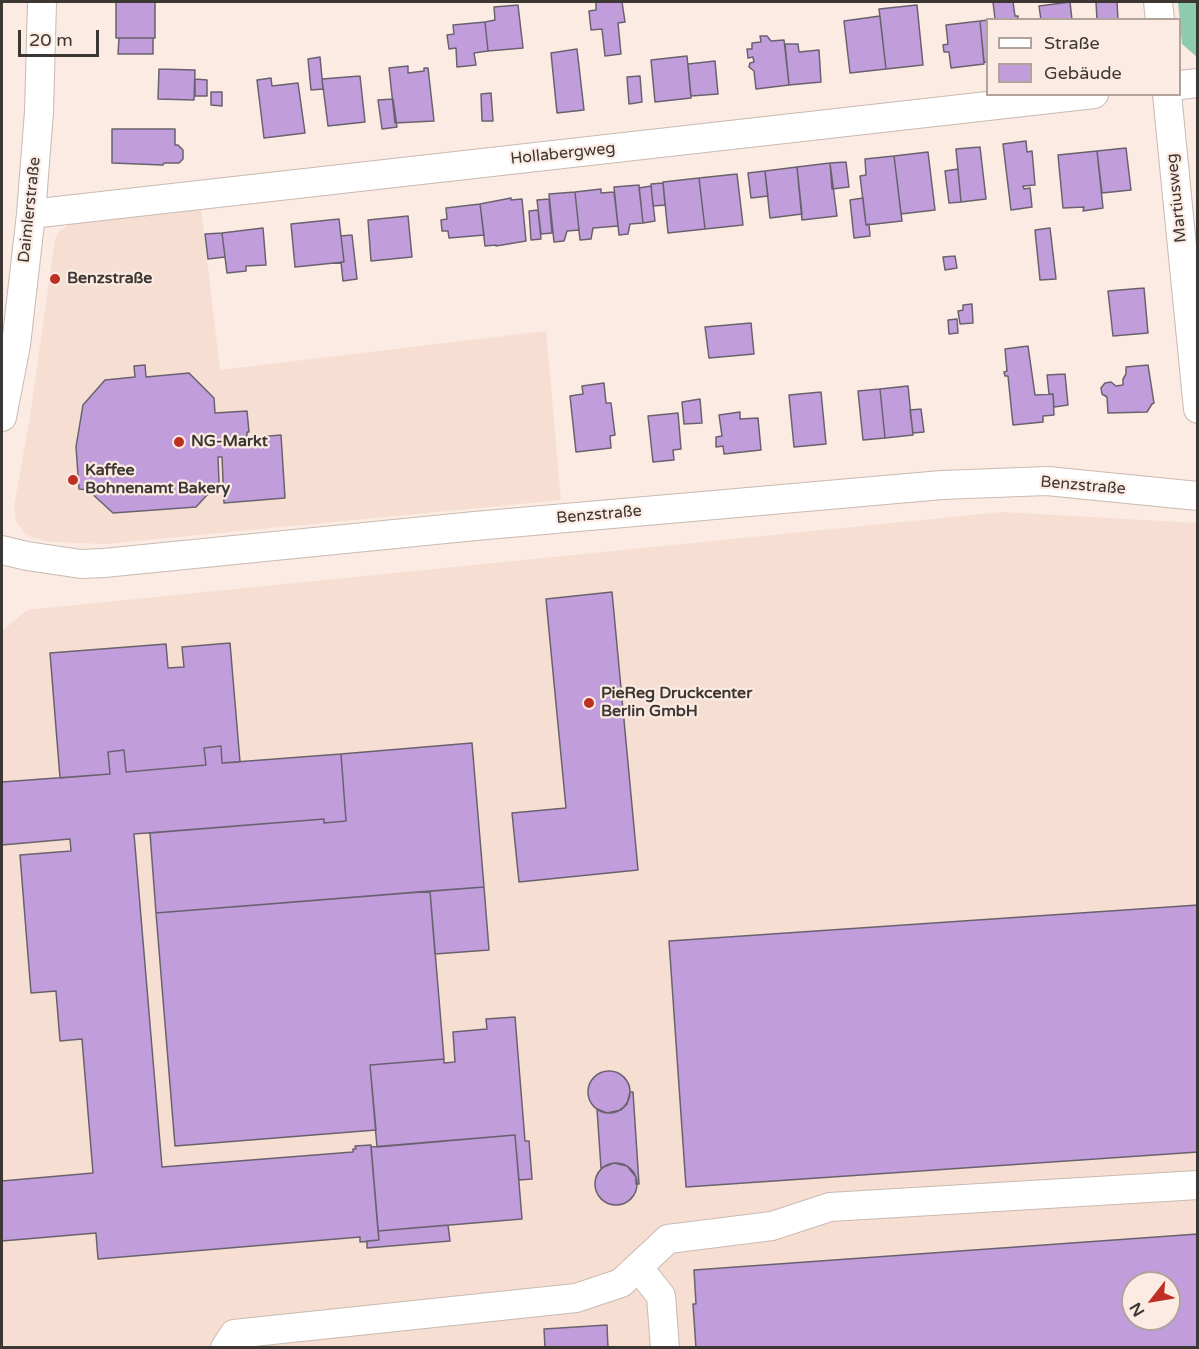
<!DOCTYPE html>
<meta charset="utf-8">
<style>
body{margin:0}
#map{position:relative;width:1199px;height:1349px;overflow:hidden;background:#fbebe2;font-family:"Varela Round",sans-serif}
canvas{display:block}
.frame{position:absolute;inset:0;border:3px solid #3d3734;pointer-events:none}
.legend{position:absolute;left:986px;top:18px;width:195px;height:78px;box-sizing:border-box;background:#fbebe2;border:2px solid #afa39c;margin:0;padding:8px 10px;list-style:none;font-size:18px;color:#3d3734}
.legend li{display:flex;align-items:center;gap:12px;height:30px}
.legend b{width:30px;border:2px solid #afa39c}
.north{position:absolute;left:1121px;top:1271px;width:60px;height:60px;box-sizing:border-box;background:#fbebe2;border:2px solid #afa39c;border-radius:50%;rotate:239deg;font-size:16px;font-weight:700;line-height:24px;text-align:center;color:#3d3734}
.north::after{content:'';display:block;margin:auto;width:21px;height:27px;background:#be3023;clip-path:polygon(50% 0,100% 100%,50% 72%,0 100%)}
.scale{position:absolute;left:18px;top:30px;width:81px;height:27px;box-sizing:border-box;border:3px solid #3d3734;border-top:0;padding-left:8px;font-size:18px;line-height:21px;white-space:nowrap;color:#3d3734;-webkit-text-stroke:4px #fbebe2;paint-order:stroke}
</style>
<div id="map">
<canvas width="1199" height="1349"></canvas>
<div class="frame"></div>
<ul class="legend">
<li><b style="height:8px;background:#fff"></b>Straße</li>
<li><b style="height:16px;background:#c29ddc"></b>Gebäude</li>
</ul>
<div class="north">N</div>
<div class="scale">20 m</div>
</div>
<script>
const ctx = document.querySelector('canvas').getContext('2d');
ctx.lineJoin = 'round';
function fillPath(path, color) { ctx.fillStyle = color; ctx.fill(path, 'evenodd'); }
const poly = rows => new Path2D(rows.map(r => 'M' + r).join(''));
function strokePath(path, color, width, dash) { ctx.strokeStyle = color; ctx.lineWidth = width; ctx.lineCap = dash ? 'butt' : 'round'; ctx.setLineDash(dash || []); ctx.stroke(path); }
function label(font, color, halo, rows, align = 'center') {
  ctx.font = font + ' "Varela Round",sans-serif'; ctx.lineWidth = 4.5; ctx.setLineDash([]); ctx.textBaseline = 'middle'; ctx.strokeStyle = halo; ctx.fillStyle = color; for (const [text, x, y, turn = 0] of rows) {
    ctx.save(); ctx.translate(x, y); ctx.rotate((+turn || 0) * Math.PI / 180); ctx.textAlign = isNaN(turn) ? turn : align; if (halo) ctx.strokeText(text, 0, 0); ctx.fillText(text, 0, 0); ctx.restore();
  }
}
const built = poly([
 [201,208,220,370,546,331,561,500,105,544,51,542,34,538,26,534,16,521,14,506,30,417,55,239,59,232,71,223],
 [1001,512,1197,523,1197,1347,2,1348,2,631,27,610],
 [1133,1283,1169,1283,1169,1319,1133,1319]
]);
const green = poly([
 [1178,2,1197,2,1197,57,1182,44]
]);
const building = poly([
 [116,2,155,2,155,38,116,38,116,2],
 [596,2,622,2,625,22,618,23,621,54,605,56,602,29,591,30,589,11,596,10,596,2],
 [993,2,1013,2,1015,16,1018,16,1018,20,990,20,995,19,993,2],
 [1070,2,1072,20,1041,20,1039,6,1070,2],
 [1096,2,1117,2,1118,20,1097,20,1096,2],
 [518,5,523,48,488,51,485,22,495,20,494,7,518,5],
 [917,5,923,65,886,69,879,9,917,5],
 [880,16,886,69,850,73,844,21,880,16],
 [988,20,988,62,984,62,980,21,988,20],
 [980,21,984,64,951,68,949,52,944,52,943,45,948,44,946,25,980,21],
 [485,22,488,51,474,53,476,65,457,67,456,48,449,49,447,35,454,34,453,25,485,22],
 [760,36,767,36,771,41,784,40,789,85,756,89,754,71,749,67,750,63,754,62,753,57,748,58,747,49,752,49,752,43,761,42,760,36],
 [119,38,153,38,153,54,118,54,119,38],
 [785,44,798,44,799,52,819,50,821,82,789,85,785,44],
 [577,49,584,110,557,113,551,53,577,49],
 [687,56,691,98,655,102,651,60,687,56],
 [320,57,323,89,311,90,308,59,320,57],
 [715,61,718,94,691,96,688,64,715,61],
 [408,66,408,73,424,71,424,68,428,68,434,121,395,123,389,68,408,66],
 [159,69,195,70,194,100,158,99,159,69],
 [360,76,365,122,328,126,322,79,360,76],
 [640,76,642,102,629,104,627,77,640,76],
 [271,78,272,86,298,83,305,133,264,138,257,80,271,78],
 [195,79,207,80,207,96,195,96,195,79],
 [211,92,222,92,222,106,211,105,211,92],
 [491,93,493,121,482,121,481,94,491,93],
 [393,99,397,127,382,129,378,100,393,99],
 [112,129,175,129,175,145,178,145,183,150,183,159,179,163,164,163,163,165,112,163,112,129],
 [1026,141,1027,152,1032,151,1035,185,1023,186,1024,189,1030,188,1032,207,1011,210,1003,144,1026,141],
 [980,147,986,199,961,202,956,149,980,147],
 [1126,148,1131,190,1102,193,1097,151,1126,148],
 [1097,151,1103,208,1083,211,1084,207,1063,208,1058,155,1097,151],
 [928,152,935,210,901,214,894,156,928,152],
 [894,156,902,221,866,225,860,176,866,175,865,159,894,156],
 [846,162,849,187,832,189,830,163,846,162],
 [830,163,837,216,802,220,797,167,830,163],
 [797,167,802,214,770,218,765,171,797,167],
 [958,169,961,202,949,203,945,171,958,169],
 [765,171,768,196,751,198,748,173,765,171],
 [737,174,743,225,705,229,699,178,737,174],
 [699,178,705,229,668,233,663,182,699,178],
 [663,183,665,205,653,206,651,184,663,183],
 [639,185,643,223,630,224,628,234,619,235,614,187,639,185],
 [651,186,655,221,643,223,639,188,651,186],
 [601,189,601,193,614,192,618,226,593,228,591,239,580,240,575,192,601,189],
 [575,192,579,230,567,231,564,241,554,242,549,194,575,192],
 [511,198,511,200,522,199,526,241,496,246,496,245,485,246,480,204,511,198],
 [863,198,866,225,869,224,870,236,854,238,850,200,863,198],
 [549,199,552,233,541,234,537,200,549,199],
 [480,204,484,235,449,238,448,231,442,231,441,220,447,219,446,208,480,204],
 [538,210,541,239,531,240,529,211,538,210],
 [408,216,412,257,371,261,368,220,408,216],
 [339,219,344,262,295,267,291,224,339,219],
 [263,228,266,265,246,266,246,271,227,273,222,233,263,228],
 [1050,228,1056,279,1040,280,1035,230,1050,228],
 [222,233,225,257,208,259,205,234,222,233],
 [352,235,357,279,343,281,341,262,344,262,341,236,352,235],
 [955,256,957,268,945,270,943,257,955,256],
 [1144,288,1148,333,1113,336,1108,291,1144,288],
 [972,304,973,323,960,324,958,311,963,310,963,305,972,304],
 [957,319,958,333,949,334,948,320,957,319],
 [751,323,754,354,709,358,705,327,751,323],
 [1028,346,1035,395,1053,394,1054,415,1043,416,1043,422,1013,425,1008,376,1005,376,1004,372,1007,371,1005,349,1028,346],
 [145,365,146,377,189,373,214,398,215,413,247,411,249,432,247,432,247,438,281,435,285,498,224,503,222,457,218,457,219,482,196,507,113,513,88,490,79,489,76,447,83,405,105,380,135,377,134,366,145,365],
 [1148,365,1154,403,1152,404,1147,412,1108,413,1107,397,1102,394,1101,388,1105,383,1111,382,1116,386,1123,385,1123,379,1126,374,1126,367,1148,365],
 [1065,374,1068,405,1054,407,1053,394,1049,394,1047,375,1065,374],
 [604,383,606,403,611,403,615,435,610,436,611,448,576,452,570,396,583,394,582,386,604,383],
 [908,386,913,435,885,438,880,389,908,386],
 [880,389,885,438,863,440,858,391,880,389],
 [821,392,826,444,794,447,789,395,821,392],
 [700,399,702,423,684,424,682,402,700,399],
 [921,409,924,432,913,433,910,410,921,409],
 [740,412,740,419,758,418,761,450,724,454,723,446,716,447,716,437,722,436,719,415,740,412],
 [678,413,681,449,673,450,674,460,653,462,648,416,678,413],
 [612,592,638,870,519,882,512,813,566,808,546,599,612,592],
 [230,643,240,762,222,763,221,746,204,748,206,765,126,772,124,750,108,752,110,774,60,778,50,653,166,644,168,668,184,667,182,647,230,643],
 [472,743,484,887,156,913,150,833,324,819,324,823,346,821,341,754,472,743],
 [221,746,222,763,341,754,346,821,324,823,324,819,134,834,162,1167,353,1152,353,1149,356,1149,355,1146,371,1145,379,1240,360,1242,360,1237,98,1259,96,1233,2,1241,2,1181,93,1173,82,1039,60,1041,56,991,31,993,20,855,71,851,70,839,2,845,2,782,110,774,108,752,124,750,126,772,206,765,204,748,221,746],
 [484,887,489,950,435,954,430,891,484,887],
 [430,891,444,1059,370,1065,376,1130,175,1146,156,913,430,891],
 [1198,905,1198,1152,686,1187,669,941,1198,905],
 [515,1017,525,1141,529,1141,532,1179,519,1180,515,1135,377,1147,370,1065,444,1059,444,1063,455,1062,453,1032,487,1029,486,1019,515,1017],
 '588 1092a21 21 0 1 1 42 0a21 21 0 1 1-42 0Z',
 [630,1092,633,1092,639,1184,636,1184,636,1177,627,1166,614,1163,601,1168,597,1109,607,1113,621,1110,627,1104,630,1092],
 [515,1135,522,1219,378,1231,371,1147,515,1135],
 '595 1184a21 21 0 1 1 42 0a21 21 0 1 1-42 0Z',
 [448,1225,450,1241,367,1248,367,1241,379,1240,378,1231,448,1225],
 [1198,1234,1198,1348,696,1348,693,1304,696,1304,694,1270,1198,1234],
 [1133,1283,1169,1283,1169,1319,1133,1319,1133,1283],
 [607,1325,608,1348,541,1348,545,1347,544,1329,607,1325]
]);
const minor = poly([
 [1158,2,1160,20],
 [1180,85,1198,83],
 [1167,94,1198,409],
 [31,214,1094,94],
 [2,417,16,345,31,214,39,112,42,2],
 [2,550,27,556,81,564,104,563,475,526,942,485,1047,481,1198,496],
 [638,1267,661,1296,665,1348],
 [225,1348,234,1334,576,1298,621,1283,668,1239,772,1226,830,1207,1198,1185]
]);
const markers = [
 [55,279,6,"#be3023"],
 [179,442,6,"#be3023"],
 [73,480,6,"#be3023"],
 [589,703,6,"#be3023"]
];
const streetNames = [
 ["Hollabergweg",563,154,-6],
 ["Martiusweg",1177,198,-96],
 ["Daimlerstraße",30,210,-84],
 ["Benzstraße",1083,486,5],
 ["Benzstraße",599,515,-5]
];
const poiNames = [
 ["Benzstraße",67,279],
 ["NG-Markt",191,442],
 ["Kaffee",85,471],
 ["Bohnenamt Bakery",85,489],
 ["PieReg Druckcenter",601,694],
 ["Berlin GmbH",601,712]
];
fillPath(built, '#f6ded2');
fillPath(green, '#8ccbad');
fillPath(building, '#c29ddc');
strokePath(building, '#69626e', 1.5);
strokePath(minor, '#c9bab2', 30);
strokePath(minor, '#fff', 28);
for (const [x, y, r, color] of markers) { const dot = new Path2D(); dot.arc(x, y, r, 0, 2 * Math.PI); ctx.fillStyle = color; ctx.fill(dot); strokePath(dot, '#fbebe2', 2); }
label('16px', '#3d3734', '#fbebe2', streetNames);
label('bold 16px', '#3d3734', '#fbebe2', poiNames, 'left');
</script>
